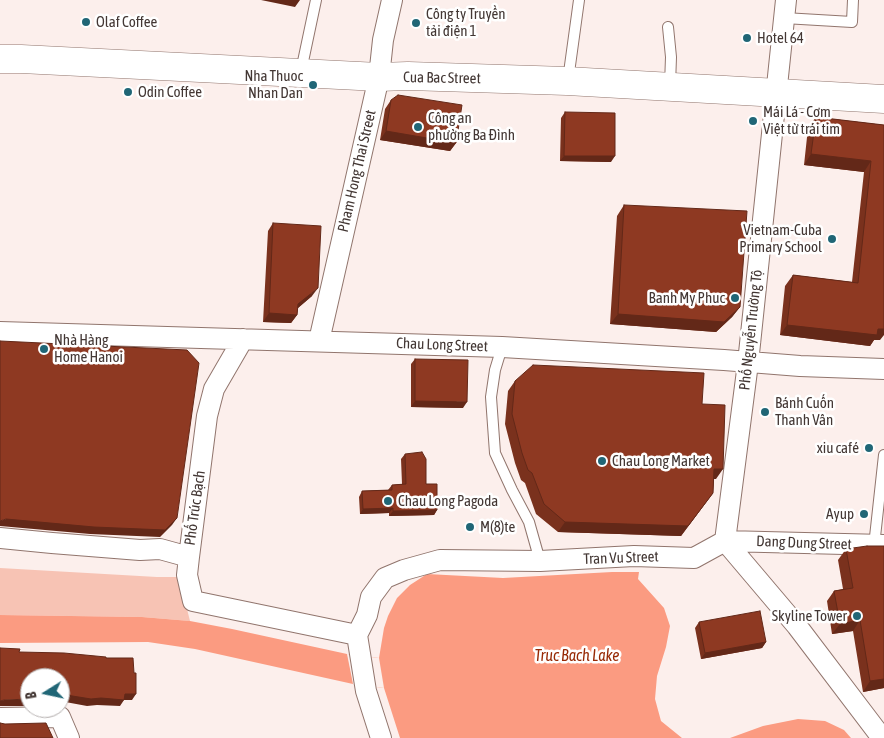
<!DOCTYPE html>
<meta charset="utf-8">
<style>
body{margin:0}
#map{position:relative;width:884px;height:738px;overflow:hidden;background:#fcefec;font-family:"Asap Condensed",sans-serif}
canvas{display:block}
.north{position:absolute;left:20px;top:668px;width:50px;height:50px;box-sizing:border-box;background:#fff;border:1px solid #b4afae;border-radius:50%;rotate:260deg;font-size:14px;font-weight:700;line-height:20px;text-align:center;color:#433734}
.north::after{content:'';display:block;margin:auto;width:18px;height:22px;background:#206676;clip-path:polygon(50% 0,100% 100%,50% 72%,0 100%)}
</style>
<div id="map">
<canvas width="884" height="738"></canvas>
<div class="north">B</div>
</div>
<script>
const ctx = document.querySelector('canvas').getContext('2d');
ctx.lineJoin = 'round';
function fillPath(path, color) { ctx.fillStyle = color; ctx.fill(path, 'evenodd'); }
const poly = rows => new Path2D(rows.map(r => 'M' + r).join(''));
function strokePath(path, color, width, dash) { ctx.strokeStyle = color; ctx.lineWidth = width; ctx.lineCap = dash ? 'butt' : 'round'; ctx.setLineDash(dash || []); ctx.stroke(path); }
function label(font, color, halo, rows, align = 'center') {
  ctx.font = font + ' "Asap Condensed",sans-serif'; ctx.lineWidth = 5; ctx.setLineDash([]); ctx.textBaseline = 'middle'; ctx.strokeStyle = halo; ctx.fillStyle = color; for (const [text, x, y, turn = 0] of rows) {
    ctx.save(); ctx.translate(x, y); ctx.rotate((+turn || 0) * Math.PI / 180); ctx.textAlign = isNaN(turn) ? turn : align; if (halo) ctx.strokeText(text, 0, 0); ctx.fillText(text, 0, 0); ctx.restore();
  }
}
const green = poly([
 [0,568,157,577,179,577,190,621,142,617,0,615]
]);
const water = poly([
 [612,572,639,572,638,579,664,608,670,626,666,647,657,676,655,699,661,721,682,738,400,738,384,688,353,684,195,649,148,642,0,643,0,615,142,617,190,621,232,629,347,654,379,658,384,628,388,616,397,598,410,585,427,574,503,578],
 [798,719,825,721,844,730,851,738,730,738,763,726]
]);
const pier = poly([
 [347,654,379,658,384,688,353,684]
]);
const lane = poly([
 [784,18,852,22,853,0],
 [668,27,671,57,670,85],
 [301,71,316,0],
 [568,80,579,0],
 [502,347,495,370,491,397,495,453,512,490,529,522,540,561],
 [874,546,884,455]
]);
const street = poly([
 [786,0,748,363,725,541,884,545],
 [0,332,502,347,724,360,800,366,884,369],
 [319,341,379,77,383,40,392,0],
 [0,538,52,543,140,550,160,549,189,557,207,416,214,389,243,339],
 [189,557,187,575,193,601,357,635],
 [0,718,60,717,69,738],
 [381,738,366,691,357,635,367,615,371,597,385,578,404,570,440,560,540,561,634,556,694,558,725,541,797,626,882,738]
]);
const secondary = poly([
 [0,59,21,59,379,77,408,76,567,81,884,99]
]);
const wall = poly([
 [391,100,456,143,450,151,380,140,385,109],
 [565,112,611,162,560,161,561,118],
 [816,117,884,125,880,340,874,340,870,346,780,335,785,286,793,275,852,282,864,172,804,165,808,128],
 [624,205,740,307,732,317,716,332,610,324,617,216],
 [273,223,312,296,298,308,297,315,291,323,263,322,268,231],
 [415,359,463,408,411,407,411,364],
 [515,381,702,404,716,479,714,479,713,493,681,536,558,532,536,514,525,483,521,480,515,463,505,424,508,391],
 [405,454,426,484,437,510,434,515,389,516,389,513,360,514,359,497,362,491,388,490,392,485,402,484,401,459],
 [884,546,884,688,863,692,853,631,832,634,827,601,834,591,843,589,838,560,846,549],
 [699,622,766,642,762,648,701,659,695,628]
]);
const shadedWall = poly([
 [261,0,300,0,295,7],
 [386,131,456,143,450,151,380,140],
 [811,154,871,161,864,172,804,165],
 [564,156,615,156,611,162,560,161],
 [318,288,312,296,292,313,298,304],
 [740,307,732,317,716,332,610,324,618,314],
 [269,313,297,315,291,323,263,322],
 [787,325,878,329,884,329,884,335,880,340,874,340,870,346,780,335],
 [415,401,467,402,463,408,411,407],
 [714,469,723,469,716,479,707,479],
 [713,493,681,536,558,532,565,522],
 [393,508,389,513,360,514,363,509],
 [437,510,434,515,389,516,393,511],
 [177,518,172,525,160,537,90,534,0,526,0,521,6,519],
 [860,620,853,631,832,634,840,624],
 [766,642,762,648,701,659,705,653],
 [884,679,884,688,863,692,870,681],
 [60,694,136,694,132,700,124,700,120,706,97,705,87,706,60,701],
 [30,699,30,706,0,706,0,701,4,700]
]);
const building = poly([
 [398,95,462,105,456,143,386,131,391,100,398,95],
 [565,112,615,113,615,156,564,156,565,112],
 [816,117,884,125,884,329,878,329,877,335,787,325,793,275,858,283,871,161,811,154,816,117],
 [624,205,747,211,740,307,724,322,618,314,624,205],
 [273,223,321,226,318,288,298,304,297,315,269,313,273,223],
 [0,341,187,350,199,363,177,518,165,530,94,527,6,519,0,521,0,341],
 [415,359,468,360,467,402,415,401,415,359],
 [533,365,704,373,702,404,725,405,723,469,714,469,713,493,688,526,565,522,544,504,532,473,528,470,522,453,512,414,515,381,533,365],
 [422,452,426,459,426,484,437,484,437,510,393,511,393,508,363,509,362,491,392,490,392,485,406,484,405,454,422,452],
 [867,546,884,546,884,679,870,681,860,620,840,624,834,591,853,588,846,549,867,546],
 [760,611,766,642,705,653,699,622,760,611],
 [0,648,20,649,19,652,64,653,106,657,106,658,133,658,134,673,136,673,136,694,125,694,124,700,101,698,91,699,60,694,60,678,30,678,30,699,4,700,0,701,0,648],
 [0,723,5,724,46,723,53,738,0,738,0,723]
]);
const markers = [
 [86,22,5,"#206676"],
 [416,23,5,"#206676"],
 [747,38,5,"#206676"],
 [313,85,5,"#206676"],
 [128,92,5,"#206676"],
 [753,121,5,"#206676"],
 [418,127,5,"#206676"],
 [832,239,5,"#206676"],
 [735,298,5,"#206676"],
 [44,349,5,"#206676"],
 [765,412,5,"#206676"],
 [869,448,5,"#206676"],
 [602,461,5,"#206676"],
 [388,501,5,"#206676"],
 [864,514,5,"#206676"],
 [470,527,5,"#206676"],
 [857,616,5,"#206676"]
];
const poiNames = [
 ["Công ty Truyền",426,14],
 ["tải điện 1",426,31],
 ["Olaf Coffee",96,22],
 ["Hotel 64",757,38],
 ["Nha Thuoc",303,76,"right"],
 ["Nhan Dan",303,93,"right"],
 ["Odin Coffee",138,92],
 ["Mái Lá - Cơm",763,112],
 ["Việt từ trái tim",763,129],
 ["Công an",428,118],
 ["phường Ba Đình",428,135],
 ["Vietnam-Cuba",822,230,"right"],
 ["Primary School",822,247,"right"],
 ["Banh My Phuc",725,298,"right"],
 ["Nhà Hàng",54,340],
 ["Home Hanoi",54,357],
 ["Bánh Cuốn",775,403],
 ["Thanh Vân",775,420],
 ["xiu café",859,448,"right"],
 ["Chau Long Market",612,461],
 ["Chau Long Pagoda",398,501],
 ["Ayup",854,514,"right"],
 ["M(8)te",480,527],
 ["Skyline Tower",847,616,"right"]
];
const streetNames = [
 ["Cua Bac Street",442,78,1],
 ["Pham Hong Thai Street",357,171,-77],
 ["Phố Nguyễn Trường Tộ",751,330,-84],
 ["Chau Long Street",442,345,2],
 ["Phố Trúc Bạch",195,508,-82],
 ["Dang Dung Street",804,543,2],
 ["Tran Vu Street",621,558,-2]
];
const waterNames = [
 ["Truc Bach Lake",577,656]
];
fillPath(green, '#f7c3b4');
fillPath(water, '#fb9b81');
fillPath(pier, '#fcefec');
strokePath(lane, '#91756d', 12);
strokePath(street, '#91756d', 22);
strokePath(secondary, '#91756d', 29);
strokePath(lane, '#fff', 10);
strokePath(street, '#fff', 20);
strokePath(secondary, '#fff', 28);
fillPath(wall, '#7a311d');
fillPath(shadedWall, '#632818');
fillPath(building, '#8e3922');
strokePath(building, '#632818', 1);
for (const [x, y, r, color] of markers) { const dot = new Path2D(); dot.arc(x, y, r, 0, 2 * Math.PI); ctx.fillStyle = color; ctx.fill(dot); strokePath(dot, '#fff', 2); }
label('15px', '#433734', '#fff', poiNames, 'left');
label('15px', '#433734', '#fff', streetNames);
label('italic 16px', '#972905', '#fff', waterNames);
</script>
